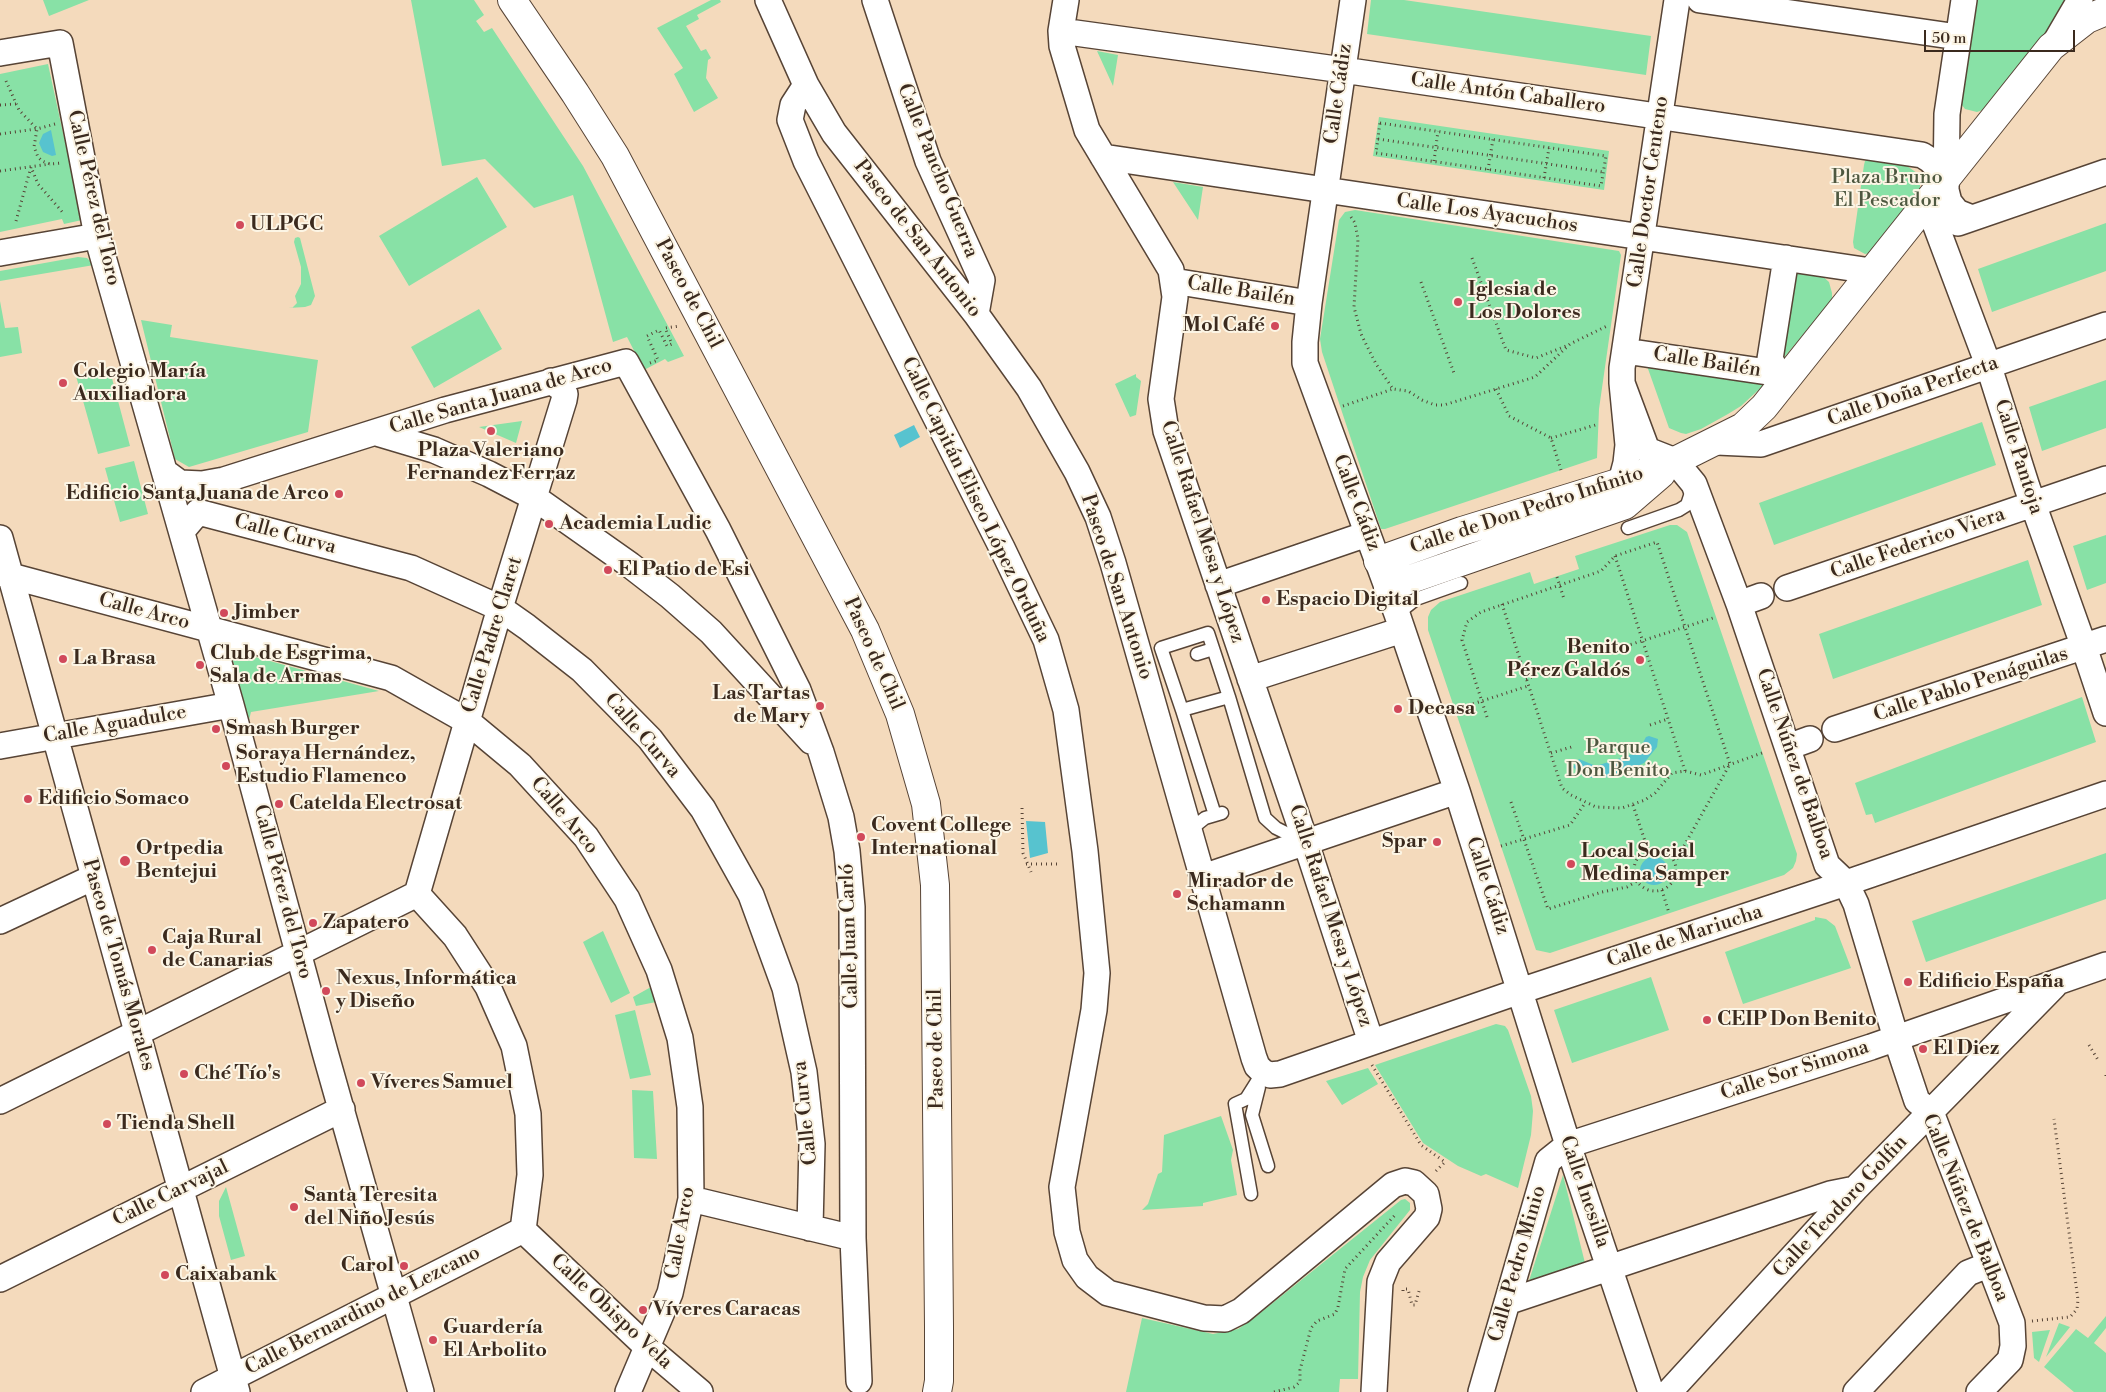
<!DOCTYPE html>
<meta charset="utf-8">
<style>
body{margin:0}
#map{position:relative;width:2106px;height:1392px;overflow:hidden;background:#f4dabc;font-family:"Libre Bodoni",serif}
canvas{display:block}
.scale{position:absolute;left:1924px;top:30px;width:151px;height:22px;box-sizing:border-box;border:2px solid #3b2a1e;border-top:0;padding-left:6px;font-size:15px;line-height:18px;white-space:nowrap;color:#3b2a1e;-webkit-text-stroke:4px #fcf5e5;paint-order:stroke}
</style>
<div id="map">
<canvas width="2106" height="1392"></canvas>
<div class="scale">50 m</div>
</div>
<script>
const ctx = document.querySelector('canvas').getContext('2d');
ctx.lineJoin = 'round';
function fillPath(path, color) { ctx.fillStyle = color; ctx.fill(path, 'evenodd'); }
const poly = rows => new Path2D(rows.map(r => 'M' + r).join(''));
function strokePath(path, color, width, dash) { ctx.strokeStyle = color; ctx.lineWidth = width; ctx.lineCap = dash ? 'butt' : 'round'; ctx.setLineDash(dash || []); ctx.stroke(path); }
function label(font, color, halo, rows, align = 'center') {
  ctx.font = font + ' "Libre Bodoni",serif'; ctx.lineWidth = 4; ctx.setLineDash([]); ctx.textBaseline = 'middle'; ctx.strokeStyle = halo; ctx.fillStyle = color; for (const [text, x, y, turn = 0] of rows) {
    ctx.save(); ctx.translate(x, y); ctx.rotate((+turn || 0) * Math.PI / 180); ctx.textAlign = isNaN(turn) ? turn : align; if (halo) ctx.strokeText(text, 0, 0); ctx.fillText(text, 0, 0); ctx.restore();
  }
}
const green = poly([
 [43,0,89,0,49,16],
 [411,0,474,0,484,15,476,21,484,32,492,28,583,166,684,356,668,362,665,359,644,370,627,337,613,342,573,195,534,208,485,159,442,166],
 [711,0,720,0,721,2,697,15,699,19,686,26,701,51,706,49,711,58,708,60,706,78,718,98,694,112,674,74,683,68,657,28],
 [1371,0,1404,0,1651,36,1646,75,1367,34],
 [1973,0,2067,0,2055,23,1983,110,1977,112,1965,109,1958,100],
 [1097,51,1118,55,1113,86],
 [48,64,82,220,64,224,62,219,0,232,0,74],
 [1379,117,1609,151,1604,190,1373,156],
 [1869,159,1907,166,1917,173,1920,184,1920,190,1870,253,1865,254,1854,248,1853,242,1864,165,1865,161],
 [477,177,507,227,409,286,379,236],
 [1173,182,1203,187,1198,220],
 [1355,210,1619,251,1621,255,1599,409,1597,458,1385,529,1381,529,1322,352,1320,339,1339,220,1345,212],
 [2106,223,2106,271,1992,312,1978,269],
 [298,237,300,238,315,296,311,305,305,307,288,308,292,308,297,303,295,296,301,284,301,267,294,242,295,238],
 [78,257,87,258,94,265,0,281,0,271],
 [1785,271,1819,273,1829,282,1832,293,1832,300,1782,360],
 [0,301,5,328,18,327,22,353,0,357],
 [479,309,502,349,434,388,411,347],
 [141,320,172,325,170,337,318,360,308,432,189,467,175,459],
 [1647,366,1766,383,1741,406,1728,414,1701,429,1686,434,1681,433,1669,428],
 [109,367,130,446,98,454,76,376],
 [1136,374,1136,377,1141,381,1136,415,1130,417,1115,384],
 [2106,380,2106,428,2042,451,2029,407],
 [522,421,516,443,479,427],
 [1982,422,1996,465,1774,545,1759,503],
 [134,461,148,514,120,522,105,468],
 [1670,525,1677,525,1687,532,1797,854,1796,861,1793,868,1784,875,1550,953,1536,950,1428,630,1428,617,1431,610,1440,602,1530,572,1534,584,1579,569,1575,556],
 [2106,535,2106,583,2087,590,2073,546],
 [2028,560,2042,605,1833,679,1819,634],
 [230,650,379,691,251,712,249,720],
 [2082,697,2096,742,1875,823,1872,814,1866,815,1855,783],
 [2106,853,2106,899,1926,962,1912,921],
 [1815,917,1826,919,1835,926,1851,968,1743,1004,1725,952,1815,920],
 [603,931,630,993,611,1003,583,942],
 [1651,977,1669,1030,1572,1063,1554,1010],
 [651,987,656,1002,636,1006,633,997],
 [635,1010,651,1075,630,1079,615,1015],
 [1496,1024,1505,1026,1508,1030,1531,1096,1533,1111,1531,1135,1518,1188,1486,1174,1481,1176,1458,1166,1423,1143,1375,1065],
 [1368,1068,1378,1084,1342,1105,1326,1081],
 [632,1090,653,1091,657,1159,634,1158],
 [1221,1116,1233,1150,1231,1160,1237,1195,1203,1203,1203,1206,1142,1210,1148,1204,1158,1174,1162,1172,1164,1135],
 [1563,1175,1586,1267,1527,1287],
 [226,1187,245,1256,231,1260,219,1216,219,1201],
 [1405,1199,1410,1203,1410,1210,1370,1260,1363,1277,1360,1292,1358,1379,1340,1379,1339,1392,1126,1392,1142,1318,1213,1334,1238,1329,1254,1318,1401,1200],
 [2106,1316,2106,1328,2094,1343,2106,1353,2106,1392,2074,1392,2044,1367,2076,1329,2088,1338],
 [2059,1323,2070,1327,2046,1357],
 [2050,1330,2039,1362,2034,1358,2032,1332]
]);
const water = poly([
 [51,130,56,155,52,156,43,152,39,143,43,134],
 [914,425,920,437,900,448,894,435],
 [1649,736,1658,739,1657,747,1644,763,1631,769,1610,777,1593,778,1583,776,1573,767,1579,759,1596,766,1633,754,1639,750,1646,737],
 [1026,821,1045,822,1048,853,1030,858],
 '1640 871a14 14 0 1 1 28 0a14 14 0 1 1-28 0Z'
]);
const path = poly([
 [6,81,19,110,37,129],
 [0,105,16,104],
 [1380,123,1606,156,1601,186,1376,153,1380,123],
 [55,124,37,129,34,147,38,157,42,161,50,164,62,163],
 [0,134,36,129],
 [1378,139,1603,172],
 [1434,161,1438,131],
 [1488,170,1493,139],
 [0,171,50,164],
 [1544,178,1549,148],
 [1351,217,1355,223,1358,239,1354,307,1361,334,1376,364,1393,389,1408,391,1422,400,1435,405,1444,405,1535,377,1570,344,1607,326],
 [16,221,31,167,38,184,64,214],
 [1472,258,1506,350,1536,358,1566,346],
 [1421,282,1455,376],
 [650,363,658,360,647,336,659,330,667,346,672,344,665,328,680,326],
 [1496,389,1509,416,1551,438,1561,470],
 [1343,406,1393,389],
 [1551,438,1599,424],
 [1615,556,1685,771],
 [1557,577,1564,599],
 [1502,604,1562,788,1571,795,1596,807,1622,808,1645,800,1655,793,1672,773,1685,771,1701,775,1762,753],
 [1626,646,1716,617],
 [1526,679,1541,674],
 [1454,710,1528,686],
 [1487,717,1462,640,1467,622,1481,612,1601,571,1615,556,1657,542,1730,764,1675,862],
 [1650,725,1668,719],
 [1551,753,1575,746],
 [1511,802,1548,909,1602,892,1627,887,1637,881],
 [1633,805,1648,850],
 [1022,808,1023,853,1031,872],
 [1501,846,1570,825,1585,803],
 '1634 870a21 21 0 1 1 42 0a21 21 0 1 1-42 0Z',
 [1026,864,1061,864],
 [1662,890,1669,913],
 [2089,1045,2098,1060],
 [1372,1065,1421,1145,1445,1162,1434,1173],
 [2106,1075,2106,1076],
 [1403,1291,1403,1289,1408,1289,1412,1305,1415,1305,1419,1291],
 [2032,1321,2070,1317,2077,1309,2078,1300,2054,1119],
 [1274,1392,1294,1387,1300,1382,1300,1370,1311,1328,1317,1321,1335,1314,1338,1307,1345,1269,1396,1214]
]);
const lane = poly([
 [1628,528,1679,510,1687,505,1693,487],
 [1397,614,1416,599,1461,583],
 [1197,654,1213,649],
 [1182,710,1161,648,1208,633,1229,697],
 [1215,815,1182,710,1229,697,1265,818,1276,828,1304,842],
 [1190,830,1205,818,1222,813],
 [1259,1087,1252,1115,1268,1166],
 [1251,1194,1235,1104,1246,1099,1263,1072]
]);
const street = poly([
 [768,0,806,85,834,133,976,314,1029,388,1077,472,1098,517,1113,563,1254,1058,1257,1066,1263,1072,1270,1075,1280,1074,1520,991,1846,883,2106,794],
 [875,0,928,161,982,280,976,314],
 [1066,0,1061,31,1062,46,1087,130,1171,270,1175,297,1161,399,1166,431,1306,843,1371,1042],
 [1353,0,1309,303,1305,342,1305,363,1397,614,1457,791,1568,1145,1651,1392],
 [1700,0,1958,37],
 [1964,0,1947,114,1946,190,1949,202,1957,212,1972,218],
 [1061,31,1343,70,1922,155,1930,160,1946,176],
 [2056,41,2080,0],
 [0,53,60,43,97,236,231,705,325,1052,421,1392],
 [806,85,793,105,790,120,806,161,1002,548,1046,640,1066,710,1085,851,1097,973,1094,1010,1062,1187,1067,1232,1075,1260,1087,1277,1108,1293,1204,1318,1225,1319,1241,1311,1393,1185,1405,1181,1414,1183,1426,1194,1429,1209,1427,1217,1388,1262,1380,1282,1374,1392],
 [1103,157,1871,271],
 [1927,202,1989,367,2027,487,2084,647,2106,713],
 [1958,223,2106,172],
 [0,253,97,236],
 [1173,281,1309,303],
 [1625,351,1788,375],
 [1778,374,1770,359,1786,258],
 [1622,383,1647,450,1675,461,1694,484,1739,604,1827,865,1846,883,1856,904,1896,1038,1917,1101,1931,1112,2012,1323,2013,1346,2010,1360,1979,1392],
 [377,433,434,450,489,474,535,498,630,565,670,596,711,632,811,741],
 [1717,442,1761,444,2106,325],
 [165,472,180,483,202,484,224,480,445,410,626,362,718,530,798,690,821,752,841,817,847,851,852,907,853,1238,859,1381],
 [1621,482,1626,463,1628,445,1622,383,1622,368,1677,0],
 [182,531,198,512,411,568,500,608,527,627,582,670,650,739,703,809,751,895,785,988,804,1072,812,1144,810,1228],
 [0,538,237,1392],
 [0,573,391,678,467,721,520,765,586,837,627,899,659,970,680,1038,690,1107,691,1199,670,1293,628,1392],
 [1218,585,1367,534],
 [1787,588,2106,479],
 [1739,604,1761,596],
 [1250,679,1402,630],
 [1835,729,2106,639],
 [0,746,231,705],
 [1788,747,1810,739],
 [1203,877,1457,791],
 [417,894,500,608,564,400,565,394,561,388,551,381],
 [417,894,455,936,488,987,514,1046,528,1114,530,1175,523,1230],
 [0,921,94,877],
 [0,1101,417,894],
 [691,1199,853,1238],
 [523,1230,647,1347,700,1392],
 [0,1279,342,1109],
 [1507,1302,1830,1194,1855,1189],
 [204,1392,523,1230],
 [1481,1392,1548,1161,1568,1145,1871,1047,2106,965],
 [1669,1392,1855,1189,2054,986],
 [1856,1392,1968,1273,1988,1265]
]);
const secondary = poly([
 [512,0,575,93,615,156,865,630,900,714,926,804,935,885,939,1327,939,1381,937,1392],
 [1378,561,1462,531,1621,482,1675,461,1743,427,1764,407,2051,47,2087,19,2106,11],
 [1388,587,1625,505,1661,474]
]);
const markers = [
 [240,225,5,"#d1495b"],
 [1458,302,5,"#d1495b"],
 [1275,326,5,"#d1495b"],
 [63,383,5,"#d1495b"],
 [491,431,5,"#d1495b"],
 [339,494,5,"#d1495b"],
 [549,524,5,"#d1495b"],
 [608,570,5,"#d1495b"],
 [1266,600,5,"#d1495b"],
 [224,613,5,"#d1495b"],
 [63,659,5,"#d1495b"],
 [1640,660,5,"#d1495b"],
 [200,665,5,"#d1495b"],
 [820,706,5,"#d1495b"],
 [1398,709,5,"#d1495b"],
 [216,729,5,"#d1495b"],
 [226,766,5,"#d1495b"],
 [28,799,5,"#d1495b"],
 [279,804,5,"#d1495b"],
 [861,837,5,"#d1495b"],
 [1437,842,5,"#d1495b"],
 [125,861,6,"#d1495b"],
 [1571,864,5,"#d1495b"],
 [1177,894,5,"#d1495b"],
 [313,923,5,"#d1495b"],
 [152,950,5,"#d1495b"],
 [1908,982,5,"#d1495b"],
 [326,991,5,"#d1495b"],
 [1707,1020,5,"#d1495b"],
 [1923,1049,5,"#d1495b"],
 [184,1074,5,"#d1495b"],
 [361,1083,5,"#d1495b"],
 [107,1124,5,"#d1495b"],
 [294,1207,5,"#d1495b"],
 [404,1266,5,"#d1495b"],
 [165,1275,5,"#d1495b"],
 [643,1310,5,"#d1495b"],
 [433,1340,5,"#d1495b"]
];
const streetNames = [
 ["Calle Cádiz",1339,94,-82],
 ["Calle Antón Caballero",1508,94,8],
 ["Calle Pancho Guerra",937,171,68],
 ["Calle Doctor Centeno",1649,192,-82],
 ["Calle Pérez del Toro",93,198,77],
 ["Calle Los Ayacuchos",1487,214,8],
 ["Paseo de San Antonio",917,239,52],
 ["Calle Bailén",1241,292,9],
 ["Paseo de Chil",688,294,62],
 ["Calle Bailén",1707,363,9],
 ["Calle Doña Perfecta",1913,392,-19],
 ["Calle Santa Juana de Arco",501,397,-16],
 ["Calle Pantoja",2018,457,72],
 ["Calle Capitán Eliseo López Orduña",975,500,64],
 ["Calle Cádiz",1356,503,69],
 ["Calle de Don Pedro Infinito",1527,511,-18],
 ["Calle Rafael Mesa y López",1202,532,72],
 ["Calle Curva",285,535,15],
 ["Calle Federico Viera",1918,544,-19],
 ["Paseo de San Antonio",1116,587,72],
 ["Calle Arco",144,612,15],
 ["Calle Padre Claret",493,635,-73],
 ["Paseo de Chil",873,654,66],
 ["Calle Pablo Penáguilas",1971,685,-18],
 ["Calle Aguadulce",115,725,-10],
 ["Calle Curva",642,736,49],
 ["Calle Núñez de Balboa",1794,764,71],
 ["Calle Arco",564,816,50],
 ["Calle Cádiz",1487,886,72],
 ["Calle Pérez del Toro",282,892,75],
 ["Calle Rafael Mesa y López",1330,916,72],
 ["Calle Juan Carló",850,936,-92],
 ["Calle de Mariucha",1685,937,-18],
 ["Paseo de Tomás Morales",118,965,74],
 ["Paseo de Chil",937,1049,-91],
 ["Calle Sor Simona",1795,1071,-18],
 ["Calle Curva",806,1113,-96],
 ["Calle Inesilla",1584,1192,71],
 ["Calle Carvajal",171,1194,-26],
 ["Calle Teodoro Golfin",1841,1207,-47],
 ["Calle Núñez de Balboa",1965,1208,68],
 ["Calle Arco",681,1233,-80],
 ["Calle Pedro Minio",1518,1264,-74],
 ["Calle Bernardino de Lezcano",363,1311,-27],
 ["Calle Obispo Vela",611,1312,43]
];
const parkNames = [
 ["Plaza Bruno",1887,178],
 ["El Pescador",1887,201],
 ["Parque",1618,748],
 ["Don Benito",1618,771]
];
const poiNames = [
 ["ULPGC",250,225],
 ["Iglesia de",1468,290],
 ["Los Dolores",1468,313],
 ["Mol Café",1265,326,"right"],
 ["Colegio María",73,372],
 ["Auxiliadora",73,395],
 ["Plaza Valeriano",491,451,"center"],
 ["Fernandez Ferraz",491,474,"center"],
 ["Edificio Santa Juana de Arco",329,494,"right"],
 ["Academia Ludic",559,524],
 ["El Patio de Esi",618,570],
 ["Espacio Digital",1276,600],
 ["Jimber",234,613],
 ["Benito",1630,648,"right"],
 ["Pérez Galdós",1630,671,"right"],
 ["Club de Esgrima,",210,654],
 ["Sala de Armas",210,677],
 ["La Brasa",73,659],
 ["Las Tartas",810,694,"right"],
 ["de Mary",810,717,"right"],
 ["Decasa",1408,709],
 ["Smash Burger",226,729],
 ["Soraya Hernández,",236,754],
 ["Estudio Flamenco",236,777],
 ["Edificio Somaco",38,799],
 ["Catelda Electrosat",289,804],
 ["Covent College",871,826],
 ["International",871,849],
 ["Spar",1427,842,"right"],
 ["Ortpedia",136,849],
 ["Bentejui",136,872],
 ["Local Social",1581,852],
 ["Medina Samper",1581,875],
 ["Mirador de",1187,882],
 ["Schamann",1187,905],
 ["Zapatero",323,923],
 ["Caja Rural",162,938],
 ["de Canarias",162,961],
 ["Nexus, Informática",336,979],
 ["y Diseño",336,1002],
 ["Edificio España",1918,982],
 ["CEIP Don Benito",1717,1020],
 ["El Diez",1933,1049],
 ["Ché Tío's",194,1074],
 ["Víveres Samuel",371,1083],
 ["Tienda Shell",117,1124],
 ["Santa Teresita",304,1196],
 ["del Niño Jesús",304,1219],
 ["Carol",394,1266,"right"],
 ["Caixabank",175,1275],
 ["Víveres Caracas",653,1310],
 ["Guardería",443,1328],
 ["El Arbolito",443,1351]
];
fillPath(green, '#88e1a6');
fillPath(water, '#57c3cf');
strokePath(lane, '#574436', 15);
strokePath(street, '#574436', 28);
strokePath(secondary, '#574436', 30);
strokePath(path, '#574436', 3, [1, 4]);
strokePath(lane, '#fff', 12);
strokePath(street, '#fff', 25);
strokePath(secondary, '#fff', 28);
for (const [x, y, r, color] of markers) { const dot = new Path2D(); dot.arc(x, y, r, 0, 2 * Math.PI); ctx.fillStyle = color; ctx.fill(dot); strokePath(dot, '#fcf5e5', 2); }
label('20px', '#3b2a1e', '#fcf5e5', streetNames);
label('20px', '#4e5840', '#fcf5e5', parkNames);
label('bold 20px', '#3b2a1e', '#fcf5e5', poiNames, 'left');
</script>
